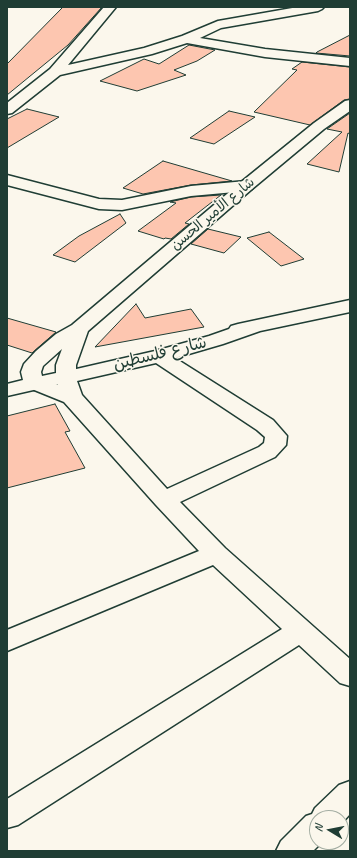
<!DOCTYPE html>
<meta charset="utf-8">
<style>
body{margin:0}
#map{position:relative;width:357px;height:858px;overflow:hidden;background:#fbf7ec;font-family:Caveat,sans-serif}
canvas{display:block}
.frame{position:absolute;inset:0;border:8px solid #1f3d34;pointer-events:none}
.north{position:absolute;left:309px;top:810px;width:40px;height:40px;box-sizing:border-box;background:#fbf7ec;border:1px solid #a3ada2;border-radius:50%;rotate:280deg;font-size:11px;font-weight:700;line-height:16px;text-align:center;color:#1f3d34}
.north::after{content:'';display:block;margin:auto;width:14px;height:18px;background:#1f3d34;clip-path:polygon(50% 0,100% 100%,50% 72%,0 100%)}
</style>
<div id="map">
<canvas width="357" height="858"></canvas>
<div class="frame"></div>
<div class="north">N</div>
</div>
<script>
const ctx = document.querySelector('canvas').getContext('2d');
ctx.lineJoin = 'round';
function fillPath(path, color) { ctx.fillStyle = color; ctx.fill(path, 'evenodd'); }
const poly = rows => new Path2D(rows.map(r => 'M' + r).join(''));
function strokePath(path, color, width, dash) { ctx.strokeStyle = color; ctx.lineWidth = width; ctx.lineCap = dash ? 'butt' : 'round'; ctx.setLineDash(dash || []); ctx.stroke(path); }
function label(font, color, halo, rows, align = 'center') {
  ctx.font = font + ' Caveat,"Playpen Sans Arabic",sans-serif'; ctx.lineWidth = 3; ctx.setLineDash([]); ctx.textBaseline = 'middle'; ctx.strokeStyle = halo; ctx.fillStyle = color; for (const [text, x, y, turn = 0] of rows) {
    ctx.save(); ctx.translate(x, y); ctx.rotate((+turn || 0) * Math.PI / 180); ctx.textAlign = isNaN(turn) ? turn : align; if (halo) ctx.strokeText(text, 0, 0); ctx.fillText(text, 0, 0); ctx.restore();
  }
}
const building = poly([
 [63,7,102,7,68,45,7,95,7,64,63,7],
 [350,35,350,56,316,53,317,52,350,35],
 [189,45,215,50,197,61,174,70,186,75,137,91,100,81,144,59,159,64,189,45],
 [302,62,350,67,350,99,344,100,310,125,254,112,297,70,292,69,302,62],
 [27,109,59,117,7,148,7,119,27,109],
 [229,111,255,117,214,144,190,138,229,111],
 [350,113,350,134,348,133,339,172,307,164,342,132,327,129,350,113],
 [163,161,232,181,191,185,143,194,123,188,163,161],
 [221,195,185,223,189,224,171,239,165,238,164,239,138,231,176,203,170,202,191,197,221,195],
 [120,214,126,223,75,262,53,255,79,236,120,214],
 [208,229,241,237,224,253,191,244,208,229],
 [269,232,304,259,281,266,247,238,269,232],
 [136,304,145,318,191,309,204,327,95,347,136,304],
 [7,318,56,332,32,353,7,345,7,318],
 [55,404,70,431,65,432,85,468,7,488,7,416,55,404]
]);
const street = poly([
 [104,7,116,7,68,65,144,48,182,36,218,21,298,7,324,7,322,9,318,11,221,28,200,38,265,49,350,58,350,66,265,57,187,43,152,54,60,75,12,113,7,114,7,103,50,69,104,7],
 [7,175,99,199,122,200,191,186,246,181,252,183,254,186,252,189,246,191,191,196,122,210,99,209,7,185,7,175],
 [350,300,350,312,260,331,223,344,175,358,273,420,287,436,286,445,275,457,180,502,225,548,350,659,350,686,340,683,299,645,18,825,7,828,7,799,282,629,213,565,7,651,7,630,199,551,156,505,64,402,27,387,24,383,27,379,34,377,58,385,56,377,59,373,155,351,209,336,229,329,231,326,238,324,350,300],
 [156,363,257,430,265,437,264,443,259,447,167,489,82,395,77,381,156,363],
 [350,781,350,814,341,824,341,818,317,818,317,842,322,842,313,851,276,851,281,841,306,816,312,814,315,808,339,785,350,781]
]);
const primary = poly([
 [350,100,350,111,324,129,252,189,88,331,76,365,76,377,73,381,7,396,7,384,23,380,21,372,24,364,36,351,56,334,72,325,240,183,314,123,345,101,350,100],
 [62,349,56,365,56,373,42,376,41,372,43,366,62,349]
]);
const farStreetnames = [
 ["شارع الأمير الحسن",213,214,-40]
];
const streetNames = [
 ["شارع فلسطين",160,354,-14]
];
fillPath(building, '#fdc6b0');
strokePath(building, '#1f3d34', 1);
strokePath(street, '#1f3d34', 3);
strokePath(primary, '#1f3d34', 3);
fillPath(street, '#fbf7ec');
fillPath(primary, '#fbf7ec');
label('14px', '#1f3d34', '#fbf7ec', farStreetnames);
label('17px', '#1f3d34', '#fbf7ec', streetNames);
</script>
